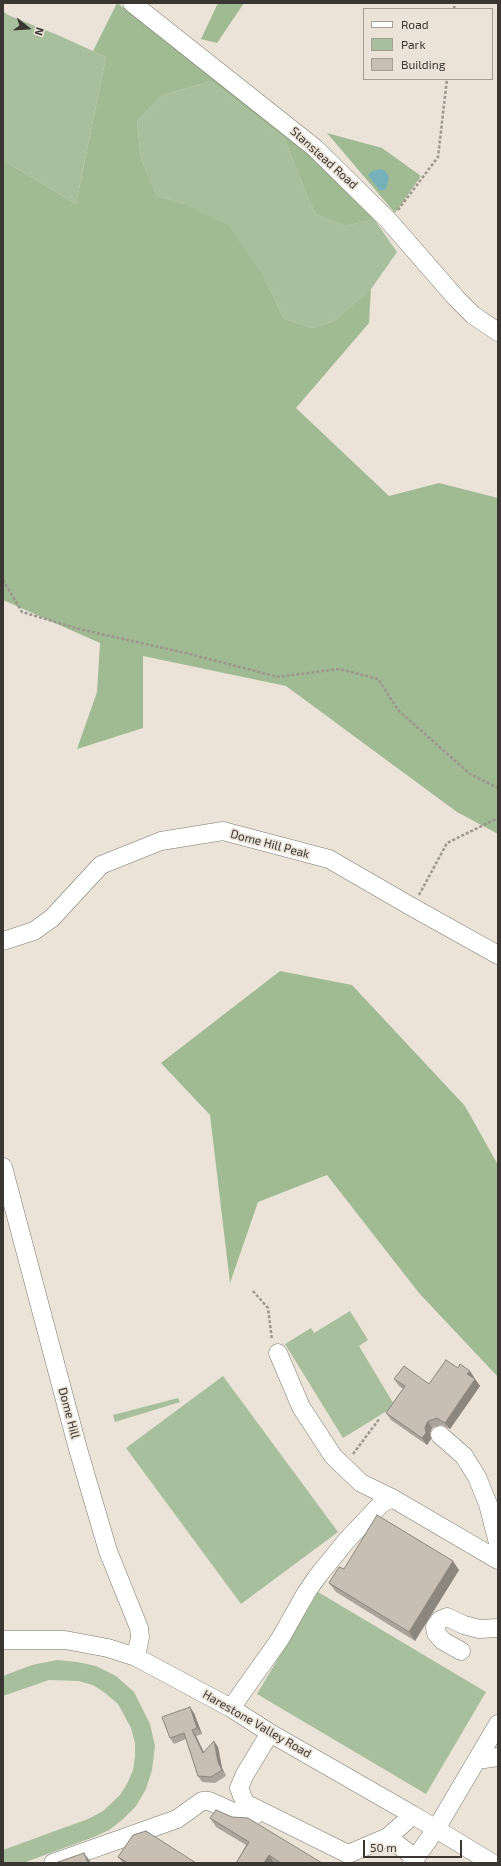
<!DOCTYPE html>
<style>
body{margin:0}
#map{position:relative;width:501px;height:1866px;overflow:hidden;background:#ebe3d8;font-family:"Exo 2",sans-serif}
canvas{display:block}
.frame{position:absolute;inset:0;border:4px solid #3a3632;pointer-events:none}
.legend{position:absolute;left:363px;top:8px;width:130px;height:72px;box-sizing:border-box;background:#ebe3d8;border:1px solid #a49e96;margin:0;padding:5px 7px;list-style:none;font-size:12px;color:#3a3632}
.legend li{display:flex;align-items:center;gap:8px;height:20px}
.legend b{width:20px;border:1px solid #a49e96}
.north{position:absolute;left:8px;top:8px;width:40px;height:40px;-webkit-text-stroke:3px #ebe3d8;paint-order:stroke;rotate:107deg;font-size:11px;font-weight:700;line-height:16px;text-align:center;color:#3a3632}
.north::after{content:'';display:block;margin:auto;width:14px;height:18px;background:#3a3632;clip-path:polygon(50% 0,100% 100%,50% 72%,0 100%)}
.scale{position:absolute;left:363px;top:1840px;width:99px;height:18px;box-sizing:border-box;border:2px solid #3a3632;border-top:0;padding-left:5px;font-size:12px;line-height:14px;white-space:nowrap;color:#3a3632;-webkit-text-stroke:3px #ebe3d8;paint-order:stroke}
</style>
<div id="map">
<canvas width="501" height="1866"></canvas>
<div class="frame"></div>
<ul class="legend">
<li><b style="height:5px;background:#fff"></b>Road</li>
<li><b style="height:11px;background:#a7bf9c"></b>Park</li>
<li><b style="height:11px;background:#c7bfb4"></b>Building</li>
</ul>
<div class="north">N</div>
<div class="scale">50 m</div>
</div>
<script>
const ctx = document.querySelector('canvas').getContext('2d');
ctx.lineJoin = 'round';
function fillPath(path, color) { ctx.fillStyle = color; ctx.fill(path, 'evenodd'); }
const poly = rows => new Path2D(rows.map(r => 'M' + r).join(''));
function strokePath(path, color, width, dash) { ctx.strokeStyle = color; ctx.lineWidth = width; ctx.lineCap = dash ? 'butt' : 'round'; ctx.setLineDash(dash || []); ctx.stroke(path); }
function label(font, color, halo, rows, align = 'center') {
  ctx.font = font + ' "Exo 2",sans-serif'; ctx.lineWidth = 3.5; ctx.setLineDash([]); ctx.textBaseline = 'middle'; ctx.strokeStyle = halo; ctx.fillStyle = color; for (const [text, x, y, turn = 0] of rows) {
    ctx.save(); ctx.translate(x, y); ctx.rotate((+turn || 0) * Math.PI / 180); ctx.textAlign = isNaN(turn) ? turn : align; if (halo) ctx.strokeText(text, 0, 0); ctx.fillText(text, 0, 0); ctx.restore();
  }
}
const green = poly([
 [3,11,8,15,60,36,106,57,76,204,3,160],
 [210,81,284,138,315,214,346,226,374,219,397,252,371,289,334,321,313,328,284,319,265,279,184,204,157,196,141,159,137,121,161,96],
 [350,1311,368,1340,359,1346,395,1406,343,1438,285,1344,311,1328,314,1333],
 [223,1376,338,1532,241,1604,126,1448],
 [178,1398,180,1402,115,1422,113,1415],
 [318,1592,486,1692,426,1794,257,1694],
 [57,1660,77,1662,96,1666,116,1676,134,1692,150,1724,155,1746,152,1770,146,1789,136,1806,122,1820,109,1830,94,1837,23,1863,3,1863,3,1850,88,1819,103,1811,120,1795,127,1784,133,1770,135,1757,135,1743,131,1728,118,1704,105,1693,93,1685,78,1681,49,1680,3,1696,3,1676,32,1665]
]);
const forest = poly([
 [117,3,299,139,374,219,346,226,315,214,284,138,210,81,161,96,137,121,141,159,157,196,184,204,228,225,265,279,284,319,313,328,334,321,371,289,369,323,296,408,389,496,439,483,498,498,498,834,457,812,286,686,143,656,143,728,77,749,97,692,100,643,3,600,3,160,76,204,106,57,93,51],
 [218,3,244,3,217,43,201,39],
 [327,133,382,148,421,176,395,213],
 [280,971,352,985,465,1106,498,1165,498,1377,419,1293,327,1175,258,1202,230,1283,210,1115,161,1063]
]);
const water = poly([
 [381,169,386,172,389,178,386,189,380,191,368,175,372,171]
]);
const path = poly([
 [454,9,455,3],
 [398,210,438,157,447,79],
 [3,580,22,612,79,629,190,654,278,677,339,669,378,679,399,711,470,774,498,788],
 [419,895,447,843,498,818],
 [253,1291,268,1308,272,1340],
 [353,1454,380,1418]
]);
const minor = poly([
 [132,3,315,148,389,221,456,298,473,315,498,332],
 [3,941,34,931,52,918,101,865,161,841,223,831,329,859,412,907,498,955],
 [3,1167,78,1449,108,1551,139,1628,140,1637,136,1657],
 [278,1353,301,1407,333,1456,361,1483,392,1498],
 [440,1435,464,1456,477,1477,488,1504,498,1543],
 [3,1640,65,1640,108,1648,136,1657,231,1708,270,1733,413,1815,492,1863],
 [461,1651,443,1641,436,1633,435,1627,440,1620,447,1617,464,1625,479,1629,498,1628],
 [231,1708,280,1639,306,1593,317,1577,347,1540,381,1504,392,1498,498,1560],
 [270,1733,245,1774,239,1788,245,1803,348,1854,388,1837,413,1815],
 [477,1760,498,1757],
 [388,1837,415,1858],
 [53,1863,177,1819,202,1801,209,1801,240,1815,249,1817,254,1816,259,1810],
 [412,1863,436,1829,498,1724]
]);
const wall = poly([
 [458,1368,474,1377,474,1378,475,1379,480,1386,450,1429,442,1425,432,1428,430,1433,431,1439,427,1445,391,1420,386,1413,403,1389,399,1386,394,1379,429,1384],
 [344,1569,459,1570,415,1641,336,1592,329,1583],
 [194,1713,202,1734,196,1736,204,1752,218,1747,222,1768,226,1776,215,1783,202,1782,198,1776,186,1739,174,1744,170,1738],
 [210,1818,322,1863,236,1863,246,1845,216,1827],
 [118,1857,196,1863,123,1863]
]);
const shadedWall = poly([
 [470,1371,474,1377,472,1380,467,1374],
 [475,1379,480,1386,450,1429,445,1423],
 [428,1421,432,1428,430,1433,431,1439,427,1445,422,1438,425,1427],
 [453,1561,459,1570,415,1641,409,1632],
 [190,1707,194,1713,202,1734,197,1728],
 [192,1730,196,1736,207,1759,203,1753],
 [214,1741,218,1747,222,1768,226,1776,222,1770,218,1762],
 [84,1853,90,1861,90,1863,88,1863],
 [269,1855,274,1863,264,1863]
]);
const building = poly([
 [446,1360,458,1368,460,1364,470,1371,467,1374,475,1379,445,1423,437,1418,428,1421,425,1427,426,1433,422,1438,386,1413,405,1386,394,1379,404,1366,429,1384,446,1360],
 [377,1515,453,1561,409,1632,329,1583,339,1567,344,1569,377,1515],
 [190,1707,197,1728,192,1730,203,1753,214,1741,218,1762,222,1770,211,1777,198,1776,184,1733,170,1738,162,1717,190,1707],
 [216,1810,232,1817,248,1818,322,1863,281,1863,269,1855,264,1863,236,1863,249,1842,210,1818,216,1810],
 [146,1831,196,1863,128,1863,118,1857,133,1835,146,1831],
 [84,1853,88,1863,55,1863,84,1853]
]);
const streetNames = [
 ["Stanstead Road",324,158,42],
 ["Dome Hill Peak",270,844,15],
 ["Dome Hill",69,1413,75],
 ["Harestone Valley Road",257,1724,30]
];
fillPath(green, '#a7bf9c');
fillPath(forest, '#a0ba93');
fillPath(water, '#76b0b8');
strokePath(minor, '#7e776d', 19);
strokePath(path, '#9d968e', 2.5, [3, 2]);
strokePath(minor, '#fff', 18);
fillPath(wall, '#aba49b');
fillPath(shadedWall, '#8b867e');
fillPath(building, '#c7bfb4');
strokePath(building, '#8b867e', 1);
label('12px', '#3a3632', '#ebe3d8', streetNames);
</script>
